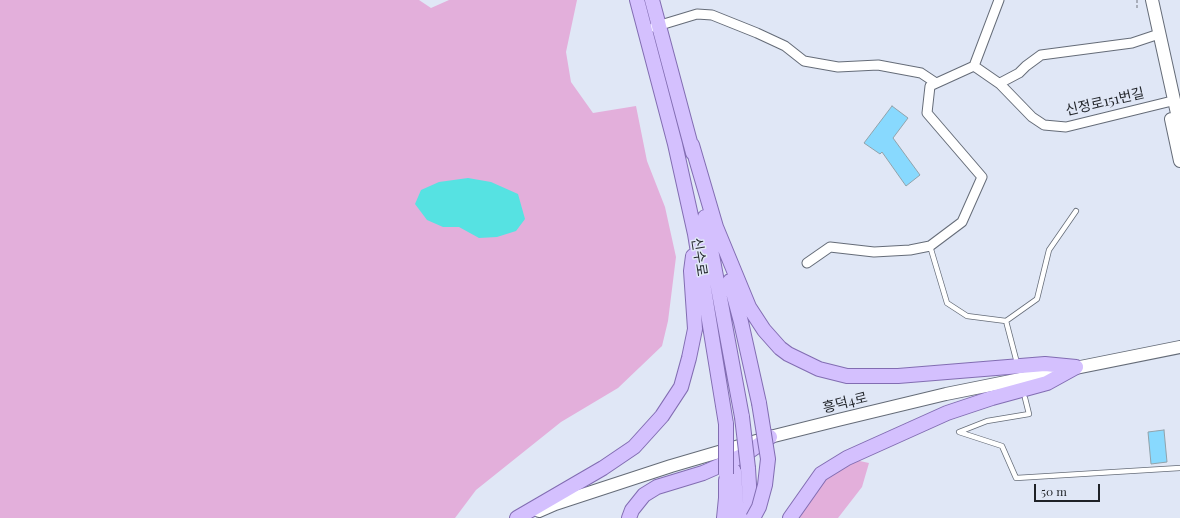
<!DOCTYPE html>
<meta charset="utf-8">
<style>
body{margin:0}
#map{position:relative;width:1180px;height:518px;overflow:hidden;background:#e0e7f6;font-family:"Playfair Display",serif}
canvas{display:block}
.scale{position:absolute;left:1034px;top:484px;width:66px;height:18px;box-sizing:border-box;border:2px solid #1f2227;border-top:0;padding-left:5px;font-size:12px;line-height:14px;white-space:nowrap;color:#1f2227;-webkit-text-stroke:3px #e0e7f6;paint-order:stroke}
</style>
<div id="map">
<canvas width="1180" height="518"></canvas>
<div class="scale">50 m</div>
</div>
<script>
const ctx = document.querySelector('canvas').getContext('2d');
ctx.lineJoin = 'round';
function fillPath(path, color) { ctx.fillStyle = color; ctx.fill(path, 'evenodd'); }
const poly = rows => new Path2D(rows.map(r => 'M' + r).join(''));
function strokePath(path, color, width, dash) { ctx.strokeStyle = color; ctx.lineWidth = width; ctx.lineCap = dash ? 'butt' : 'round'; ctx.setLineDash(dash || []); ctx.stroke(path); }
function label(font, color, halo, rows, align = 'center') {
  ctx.font = font + ' "Playfair Display","Noto Sans KR",serif'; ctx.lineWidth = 3; ctx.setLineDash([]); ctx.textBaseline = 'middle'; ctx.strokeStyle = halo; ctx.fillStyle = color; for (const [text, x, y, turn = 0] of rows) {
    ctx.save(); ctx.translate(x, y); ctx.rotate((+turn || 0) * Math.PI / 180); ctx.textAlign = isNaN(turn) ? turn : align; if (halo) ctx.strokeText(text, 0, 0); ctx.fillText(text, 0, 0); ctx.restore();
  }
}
const green = poly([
 [0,0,419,0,431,8,449,0,577,0,566,52,571,82,593,113,636,106,647,161,665,207,676,257,668,321,662,346,618,388,561,422,476,490,455,518,0,518],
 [855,460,869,463,862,487,838,518,800,518,811,493,833,472]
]);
const water = poly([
 [468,178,491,182,518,194,525,219,516,231,497,237,479,238,459,227,443,227,427,220,415,204,421,190,439,182]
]);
const building = poly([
 [892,106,908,118,893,138,920,175,906,186,882,152,880,154,864,143,892,106],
 [1164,430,1167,462,1151,464,1148,432,1164,430]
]);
const path = poly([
 [1137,0,1137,10]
]);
const lane = poly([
 [930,246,947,303,967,316,1006,321,1037,299,1049,250,1076,211],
 [1006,321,1017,363],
 [1025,398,1029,414,987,421,959,432,1002,446,1016,478,1180,468]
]);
const street = poly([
 [654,27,697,14,712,15,757,33,785,46,804,61,838,67,878,65,921,73,936,83],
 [974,66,999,0],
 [1000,84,1002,82,1019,73,1026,66,1041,55,1132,43,1159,34],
 [807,263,830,247,874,252,910,250,930,246,962,222,982,177,927,113,930,86,974,66,1000,84,1032,117,1044,125,1066,127,1168,102]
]);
const secondary = poly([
 [1152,0,1180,127],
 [1171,119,1180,161],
 [539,511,555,504,671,466,770,437,838,420,946,394,1180,347]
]);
const primary = poly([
 [637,0,675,144,695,234,726,424],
 [652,0,693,153],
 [692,145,716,227,749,307,764,330,780,348,788,354,819,369,847,376,898,376,1045,364,1076,367],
 [705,217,742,417],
 [730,281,741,322,759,403],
 [748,468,751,518],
 [734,471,737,518],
 [517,518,603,468,634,447,662,416,681,387,689,358,695,329,691,271,693,256],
 [629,518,632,510,644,495,657,487,703,473,744,455,770,437],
 [724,518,726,498,726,480],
 [790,518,821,474,847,458,947,413,992,398,1047,383,1076,367]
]);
const primaryBridge = poly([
 [742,417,748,468],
 [726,474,726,424],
 [753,518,759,507,765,485,768,459,759,403]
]);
const streetNames = [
 ["신정로151번길",1105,102,-13],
 ["신수로",699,257,81],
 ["흥덕4로",845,403,-14]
];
fillPath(green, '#e3afdb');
fillPath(water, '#56e2e2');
fillPath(building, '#88d9fe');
strokePath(building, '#91a2aa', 1);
strokePath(lane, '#656c78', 6);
strokePath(street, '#656c78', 11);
strokePath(secondary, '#656c78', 14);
strokePath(primary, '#826db2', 16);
strokePath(path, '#979ca7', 1.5, [3, 2]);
strokePath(lane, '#fff', 4.5);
strokePath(street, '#fff', 9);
strokePath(secondary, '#fff', 12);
strokePath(primary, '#d4c0fe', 14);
strokePath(primaryBridge, '#826db2', 16, []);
strokePath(primaryBridge, '#d4c0fe', 14);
label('14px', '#1f2227', '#e0e7f6', streetNames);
</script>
